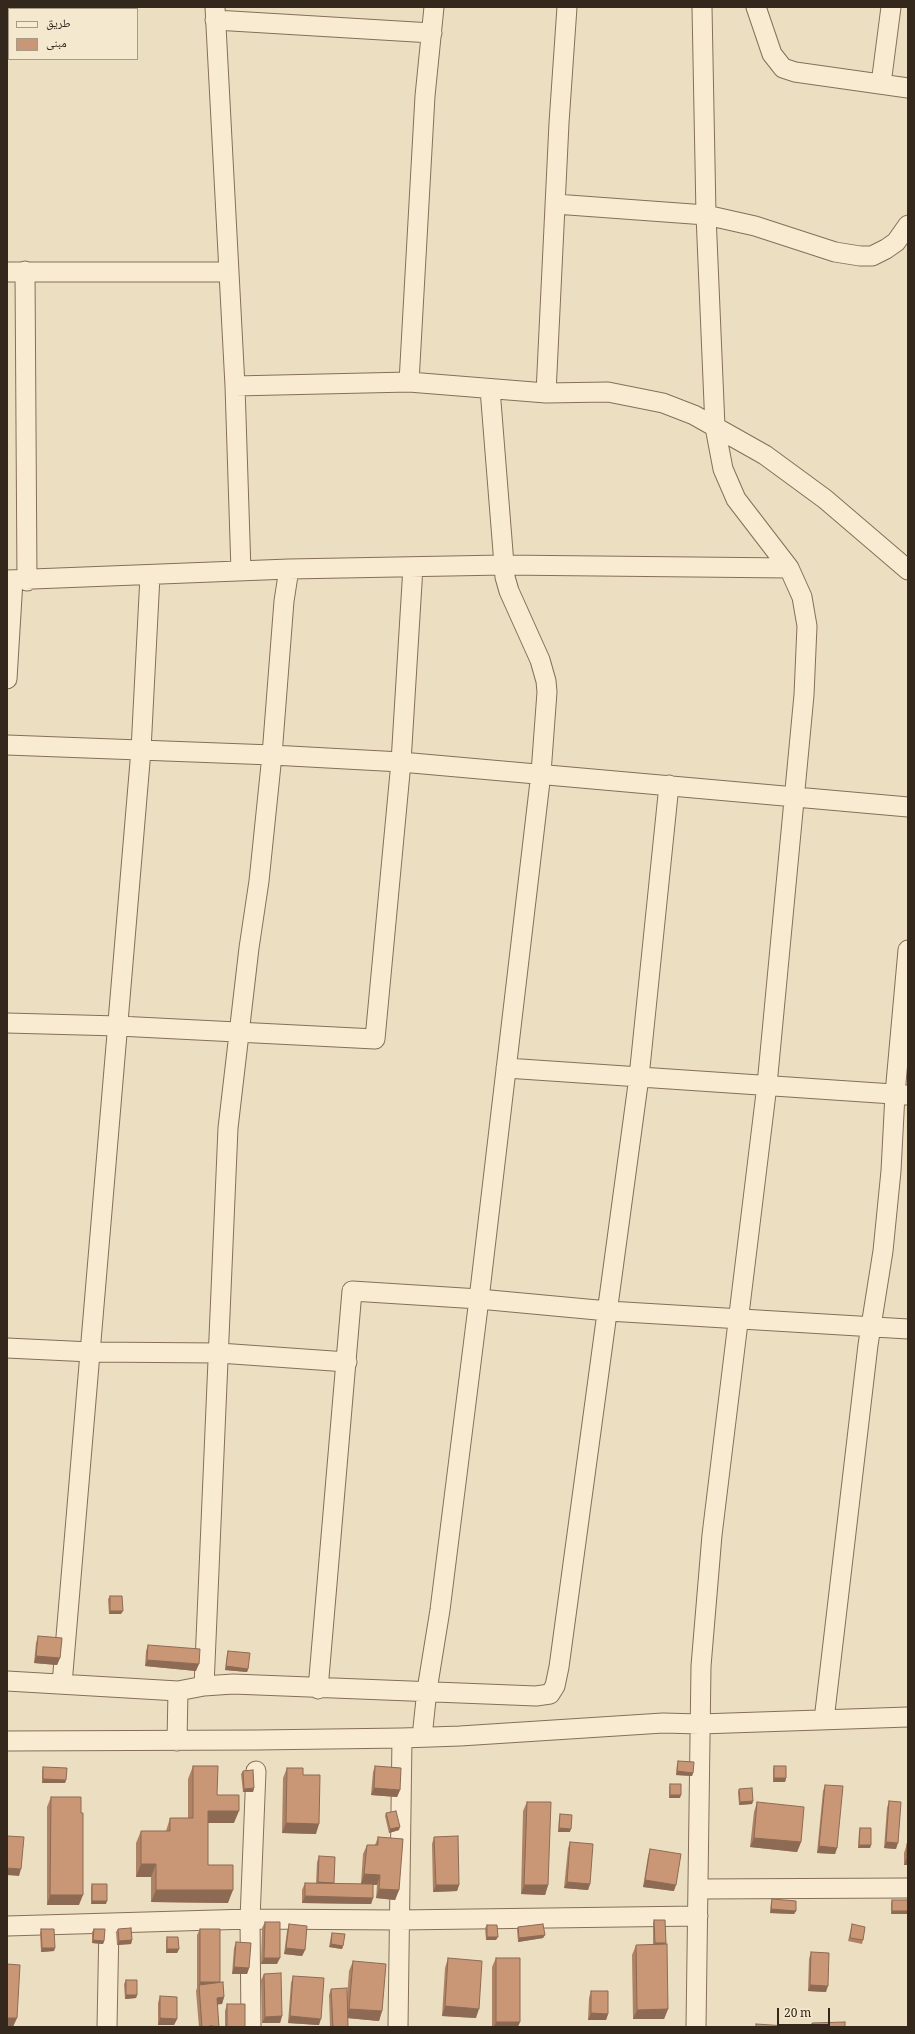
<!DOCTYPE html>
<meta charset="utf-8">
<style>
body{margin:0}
#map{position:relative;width:915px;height:2034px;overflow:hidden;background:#ecdec0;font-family:Georgia,"Noto Naskh Arabic",serif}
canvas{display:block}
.frame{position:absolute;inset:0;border:8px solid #34271c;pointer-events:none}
.legend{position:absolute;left:8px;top:8px;width:130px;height:52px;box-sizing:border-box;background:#f4e8cf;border:1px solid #a79b87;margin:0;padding:5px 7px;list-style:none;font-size:12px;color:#34271c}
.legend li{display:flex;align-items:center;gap:8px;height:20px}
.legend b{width:20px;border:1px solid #a79b87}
.scale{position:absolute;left:777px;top:2008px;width:53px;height:18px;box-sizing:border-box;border:2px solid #34271c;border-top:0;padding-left:5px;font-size:12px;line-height:14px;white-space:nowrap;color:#34271c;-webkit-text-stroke:3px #f4e8cf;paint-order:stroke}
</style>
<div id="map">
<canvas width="915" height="2034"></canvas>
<div class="frame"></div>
<ul class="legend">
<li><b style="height:5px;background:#f8ebd2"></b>طريق</li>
<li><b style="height:11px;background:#ca9776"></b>مبنى</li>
</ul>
<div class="scale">20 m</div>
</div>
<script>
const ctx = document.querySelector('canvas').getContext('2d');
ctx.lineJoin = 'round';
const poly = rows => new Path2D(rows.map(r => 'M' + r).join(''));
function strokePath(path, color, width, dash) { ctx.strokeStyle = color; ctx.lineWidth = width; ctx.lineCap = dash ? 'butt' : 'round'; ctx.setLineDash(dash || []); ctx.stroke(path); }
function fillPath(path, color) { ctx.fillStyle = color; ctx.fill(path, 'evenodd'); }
const minor = poly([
 [215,7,235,386,241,571],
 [756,7,772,54,783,68,795,72,908,88],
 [215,20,432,33],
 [881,84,891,7],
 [555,204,706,215,755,226,835,252,860,256,872,256,886,249,896,242,908,225],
 [25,271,27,581],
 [7,272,229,272],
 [409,382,425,96,434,7],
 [235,386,409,382,546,393,608,392,663,403,694,415,765,455,825,499,908,570],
 [546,393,559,123,567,7],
 [7,580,289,569,503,565,789,568],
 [7,679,13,580],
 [7,745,272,755,401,762,908,807],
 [7,1023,118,1026,375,1039,401,762,413,567],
 [506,1068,908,1095],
 [7,1348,91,1352,219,1353,347,1362],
 [7,1681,178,1691,204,1686,233,1684,536,1696,550,1694,555,1686,559,1667,639,1077,669,785],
 [62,1684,141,750,150,576],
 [204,1686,228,1128,249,948,259,881,272,755,284,601,289,569],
 [318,1689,352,1291,479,1299,608,1311,908,1329],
 [824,1720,868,1345,883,1251,891,1171,895,1094,908,950],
 [422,1737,427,1690,440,1610,479,1299,541,773,547,692,546,681,540,660,509,591,505,577,490,389],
 [7,1741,257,1740,402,1738,460,1736,663,1723,700,1724,908,1717],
 [177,1741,178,1691],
 [699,1889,908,1888],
 [7,1926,250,1919,399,1920,698,1916],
 [107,2027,109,1924],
 [251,2027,250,1919,256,1771],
 [398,2027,402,1738],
 [696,2027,701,1666,712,1535,767,1085,804,695,807,626,802,597,789,568,736,499,723,469,715,427,706,215,702,7]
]);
const wall = poly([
 [110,1596,121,1614,109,1614,108,1599],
 [38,1636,60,1658,57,1665,34,1663,36,1643],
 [148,1645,196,1671,145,1666,146,1651],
 [228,1651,248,1669,247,1672,225,1670,227,1654],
 [678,1761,693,1773,692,1776,676,1775,677,1764],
 [193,1766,217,1795,234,1823,208,1823,208,1865,228,1903,151,1902,151,1877,136,1877,136,1843,141,1831,166,1831,170,1818,188,1818,188,1779],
 [375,1766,400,1790,397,1797,371,1795,373,1772],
 [774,1766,786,1778,785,1782,773,1782,773,1769],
 [43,1767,66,1780,65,1783,42,1783,42,1771],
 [287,1768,303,1775,316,1834,282,1833,283,1778],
 [243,1771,254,1788,253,1792,243,1792,241,1774],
 [670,1784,680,1798,669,1798,669,1787],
 [825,1785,837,1848,835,1854,817,1853,823,1791],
 [739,1789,753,1801,752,1804,739,1805,738,1792],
 [51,1797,79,1905,47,1905,47,1807],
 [889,1801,896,1849,884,1848,887,1808],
 [527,1802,548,1885,545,1895,521,1894,523,1811],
 [757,1802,801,1842,797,1852,750,1847,754,1812],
 [386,1813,399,1830,389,1833,385,1816],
 [560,1814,570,1832,558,1832,559,1818],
 [860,1828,871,1845,870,1848,858,1848,859,1831],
 [378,1837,399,1890,395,1900,376,1898,377,1885,373,1885,373,1898,371,1904,302,1903,302,1890,305,1883,316,1884,317,1862,319,1856,334,1883,333,1884,366,1884,361,1884,363,1854,367,1845,375,1845],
 [434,1837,459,1885,457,1891,433,1892,432,1844],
 [570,1842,590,1884,588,1890,564,1888,568,1848],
 [907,1844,908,1865,904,1865,904,1853],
 [650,1849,674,1891,643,1887,648,1856],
 [92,1884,106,1904,91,1904,91,1887],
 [772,1899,796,1911,794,1914,770,1913,771,1902],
 [892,1900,908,1900,891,1914,891,1903],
 [654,1920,666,1943,665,1945,668,2009,664,2019,633,2019,632,1955,636,1945,653,1945,653,1923],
 [265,1922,277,1964,261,1964,262,1928],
 [289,1924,305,1950,302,1956,284,1954,287,1931],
 [852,1924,863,1940,862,1944,848,1941],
 [487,1925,496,1940,486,1940,485,1928],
 [518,1927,545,1935,543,1938,518,1942,517,1930],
 [41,1929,55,1948,54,1951,41,1952,40,1933],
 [94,1929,104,1941,103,1944,92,1943,92,1932],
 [118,1929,132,1940,131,1944,117,1945,116,1932],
 [200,1929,220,1983,224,1997,222,2004,217,2004,219,2027,222,2027,199,2027,196,1991,197,1988,197,1935],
 [332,1933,343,1946,342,1949,329,1947,331,1936],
 [167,1937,179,1949,177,1953,166,1953,166,1940],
 [236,1942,249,1968,247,1974,232,1974,234,1948],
 [811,1952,826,1992,808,1991,809,1959],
 [448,1958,476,2018,442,2016,445,1968],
 [496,1958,518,2027,492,2027,492,1967],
 [353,1961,382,2011,379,2021,348,2018,348,2027,330,2027,329,1995,331,1989,347,1999,349,1971],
 [264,1974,282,2016,280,2023,262,2023,261,1980],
 [293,1976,319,2025,288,2023,291,1983],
 [126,1980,137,1995,136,1998,125,1999,124,1984],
 [591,1991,608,2014,606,2020,588,2020,589,1998],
 [160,1996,177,2019,174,2025,158,2025,158,2003],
 [227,2004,245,2027,225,2027,225,2011]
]);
const shadedWall = poly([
 [110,1611,123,1611,121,1614,109,1614],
 [36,1656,60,1658,57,1665,34,1663],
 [147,1660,199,1664,196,1671,145,1666],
 [226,1666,248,1669,247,1672,225,1670],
 [677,1771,693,1773,692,1776,676,1775],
 [774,1778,786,1778,785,1782,773,1782],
 [43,1779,66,1780,65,1783,42,1783],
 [254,1788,253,1792,243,1792,244,1789],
 [374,1788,400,1790,397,1797,371,1795],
 [670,1795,681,1795,680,1798,669,1798],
 [753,1801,752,1804,739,1805,740,1802],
 [208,1811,239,1811,234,1823,204,1823],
 [286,1823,319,1824,316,1834,282,1833],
 [400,1827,399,1830,389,1833,390,1829],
 [559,1828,571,1829,570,1832,558,1832],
 [754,1838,801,1842,797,1852,750,1847],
 [886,1842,898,1843,896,1849,884,1848],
 [859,1845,871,1845,870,1848,858,1848],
 [819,1846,837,1848,835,1854,817,1853],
 [907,1856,908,1856,908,1865,904,1865],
 [141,1864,156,1864,151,1877,136,1877],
 [7,1868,21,1869,19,1876,7,1875],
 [364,1874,380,1875,377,1885,361,1884],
 [645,1880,676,1885,674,1891,643,1887],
 [318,1882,334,1883,331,1889,315,1888],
 [567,1882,590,1884,588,1890,564,1888],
 [436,1885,459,1885,457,1891,433,1892],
 [524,1885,548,1885,545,1895,521,1894],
 [379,1889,399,1890,395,1900,376,1898],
 [156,1890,233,1890,228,1903,151,1902],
 [50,1895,83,1895,79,1905,47,1905],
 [305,1896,373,1898,371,1904,302,1903],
 [92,1901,107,1901,106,1904,91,1904],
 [771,1909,796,1911,794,1914,770,1913],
 [892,1911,908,1911,908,1914,891,1914],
 [545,1935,543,1938,518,1942,519,1938],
 [487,1937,498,1937,496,1940,486,1940],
 [93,1940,104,1941,103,1944,92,1943],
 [132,1940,131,1944,117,1945,119,1941],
 [655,1943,666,1943,665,1946,653,1946],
 [331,1944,343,1946,342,1949,329,1947],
 [42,1948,55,1948,54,1951,41,1952],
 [286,1948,305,1950,302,1956,284,1954],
 [167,1949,179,1949,177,1953,166,1953],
 [264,1958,280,1958,277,1964,261,1964],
 [234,1967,249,1968,247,1974,232,1974],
 [200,1982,220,1982,218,1989,199,1985],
 [810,1985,828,1986,826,1992,808,1991],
 [126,1995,137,1995,136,1998,125,1999],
 [224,1997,222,2004,214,2005,217,1998],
 [445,2006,479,2009,476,2018,442,2016],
 [349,2009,382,2011,379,2021,346,2018],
 [668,2009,664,2019,633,2019,637,2010],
 [591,2013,608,2014,606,2020,588,2020],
 [282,2016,280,2023,262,2023,265,2017],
 [290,2016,321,2019,319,2025,288,2023],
 [7,2018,17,2018,13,2027,7,2027],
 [160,2018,177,2019,174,2025,158,2025],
 [496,2022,520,2022,518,2027,494,2027]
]);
const building = poly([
 [110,1596,122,1596,123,1611,110,1611,110,1596],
 [38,1636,62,1638,60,1658,36,1656,38,1636],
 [148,1645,200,1649,199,1664,147,1660,148,1645],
 [228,1651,250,1653,248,1669,226,1666,228,1651],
 [678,1761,694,1762,693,1773,677,1771,678,1761],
 [193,1766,218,1766,217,1795,239,1795,239,1811,208,1811,208,1865,233,1865,233,1890,156,1890,156,1864,141,1864,141,1831,170,1831,170,1818,193,1818,193,1766],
 [375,1766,401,1768,400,1790,374,1788,375,1766],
 [774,1766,786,1766,786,1778,774,1778,774,1766],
 [43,1767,67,1768,66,1780,43,1779,43,1767],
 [287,1768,303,1768,303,1775,320,1775,319,1824,286,1823,287,1768],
 [253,1770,254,1788,244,1789,243,1771,253,1770],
 [670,1784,681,1784,681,1795,670,1795,670,1784],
 [825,1785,843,1786,837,1848,819,1846,825,1785],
 [752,1788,753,1801,740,1802,739,1789,752,1788],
 [51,1797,81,1797,81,1813,83,1813,83,1895,50,1895,51,1797],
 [889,1801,901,1802,898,1843,886,1842,889,1801],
 [527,1802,551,1802,548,1885,524,1885,527,1802],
 [757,1802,804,1807,801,1842,754,1838,757,1802],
 [396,1811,400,1827,390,1829,386,1813,396,1811],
 [560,1814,572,1815,571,1829,559,1828,560,1814],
 [860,1828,871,1828,871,1845,859,1845,860,1828],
 [7,1836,24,1837,21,1869,7,1868,7,1836],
 [458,1836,459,1885,436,1885,434,1837,458,1836],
 [378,1837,403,1839,399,1890,379,1889,380,1875,364,1874,367,1845,378,1845,378,1837],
 [570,1842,593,1844,590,1884,567,1882,570,1842],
 [907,1844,908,1844,908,1856,907,1856,907,1844],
 [650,1849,681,1854,676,1885,645,1880,650,1849],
 [319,1856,335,1857,334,1883,318,1882,319,1856],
 [305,1883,373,1884,373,1898,305,1896,305,1883],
 [92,1884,107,1884,107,1901,92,1901,92,1884],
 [772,1899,796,1901,796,1911,771,1909,772,1899],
 [892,1900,908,1900,908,1911,892,1911,892,1900],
 [654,1920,665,1920,666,1943,655,1943,654,1920],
 [265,1922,280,1922,280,1958,264,1958,265,1922],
 [289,1924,307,1926,305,1950,286,1948,289,1924],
 [543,1924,545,1935,519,1938,518,1927,543,1924],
 [852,1924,865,1927,863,1940,850,1938,852,1924],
 [487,1925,497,1925,498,1937,487,1937,487,1925],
 [131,1928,132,1940,119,1941,118,1929,131,1928],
 [41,1929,54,1929,55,1948,42,1948,41,1929],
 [94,1929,105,1929,104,1941,93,1940,94,1929],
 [200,1929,220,1929,220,1982,200,1982,200,1929],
 [332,1933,345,1934,343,1946,331,1944,332,1933],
 [167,1937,178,1937,179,1949,167,1949,167,1937],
 [236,1942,251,1943,249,1968,234,1967,236,1942],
 [667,1944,668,2009,637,2010,636,1945,667,1944],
 [811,1952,829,1953,828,1986,810,1985,811,1952],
 [448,1958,482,1961,479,2009,445,2006,448,1958],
 [496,1958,520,1958,520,2022,496,2022,496,1958],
 [353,1961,386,1964,382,2011,349,2009,353,1961],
 [7,1964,20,1965,17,2018,7,2018,7,1964],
 [281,1973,282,2016,265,2017,264,1974,281,1973],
 [293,1976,324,1978,321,2019,290,2016,293,1976],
 [126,1980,137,1980,137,1995,126,1995,126,1980],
 [223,1982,224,1997,217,1998,219,2027,210,2026,210,2027,202,2027,199,1985,223,1982],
 [347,1988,348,2027,333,2027,331,1989,347,1988],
 [591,1991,608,1991,608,2014,591,2013,591,1991],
 [160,1996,177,1997,177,2019,160,2018,160,1996],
 [227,2004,245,2004,245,2027,227,2027,227,2004],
 [845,2022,845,2027,812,2027,812,2023,845,2022],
 [756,2024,787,2026,787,2027,756,2027,756,2024],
 [210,2026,222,2027,210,2027,210,2026]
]);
strokePath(minor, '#856f58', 21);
strokePath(minor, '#f8ebd2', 19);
fillPath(wall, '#ae8265');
fillPath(shadedWall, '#8d6a53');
fillPath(building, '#ca9776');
strokePath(building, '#8d6a53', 1);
</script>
